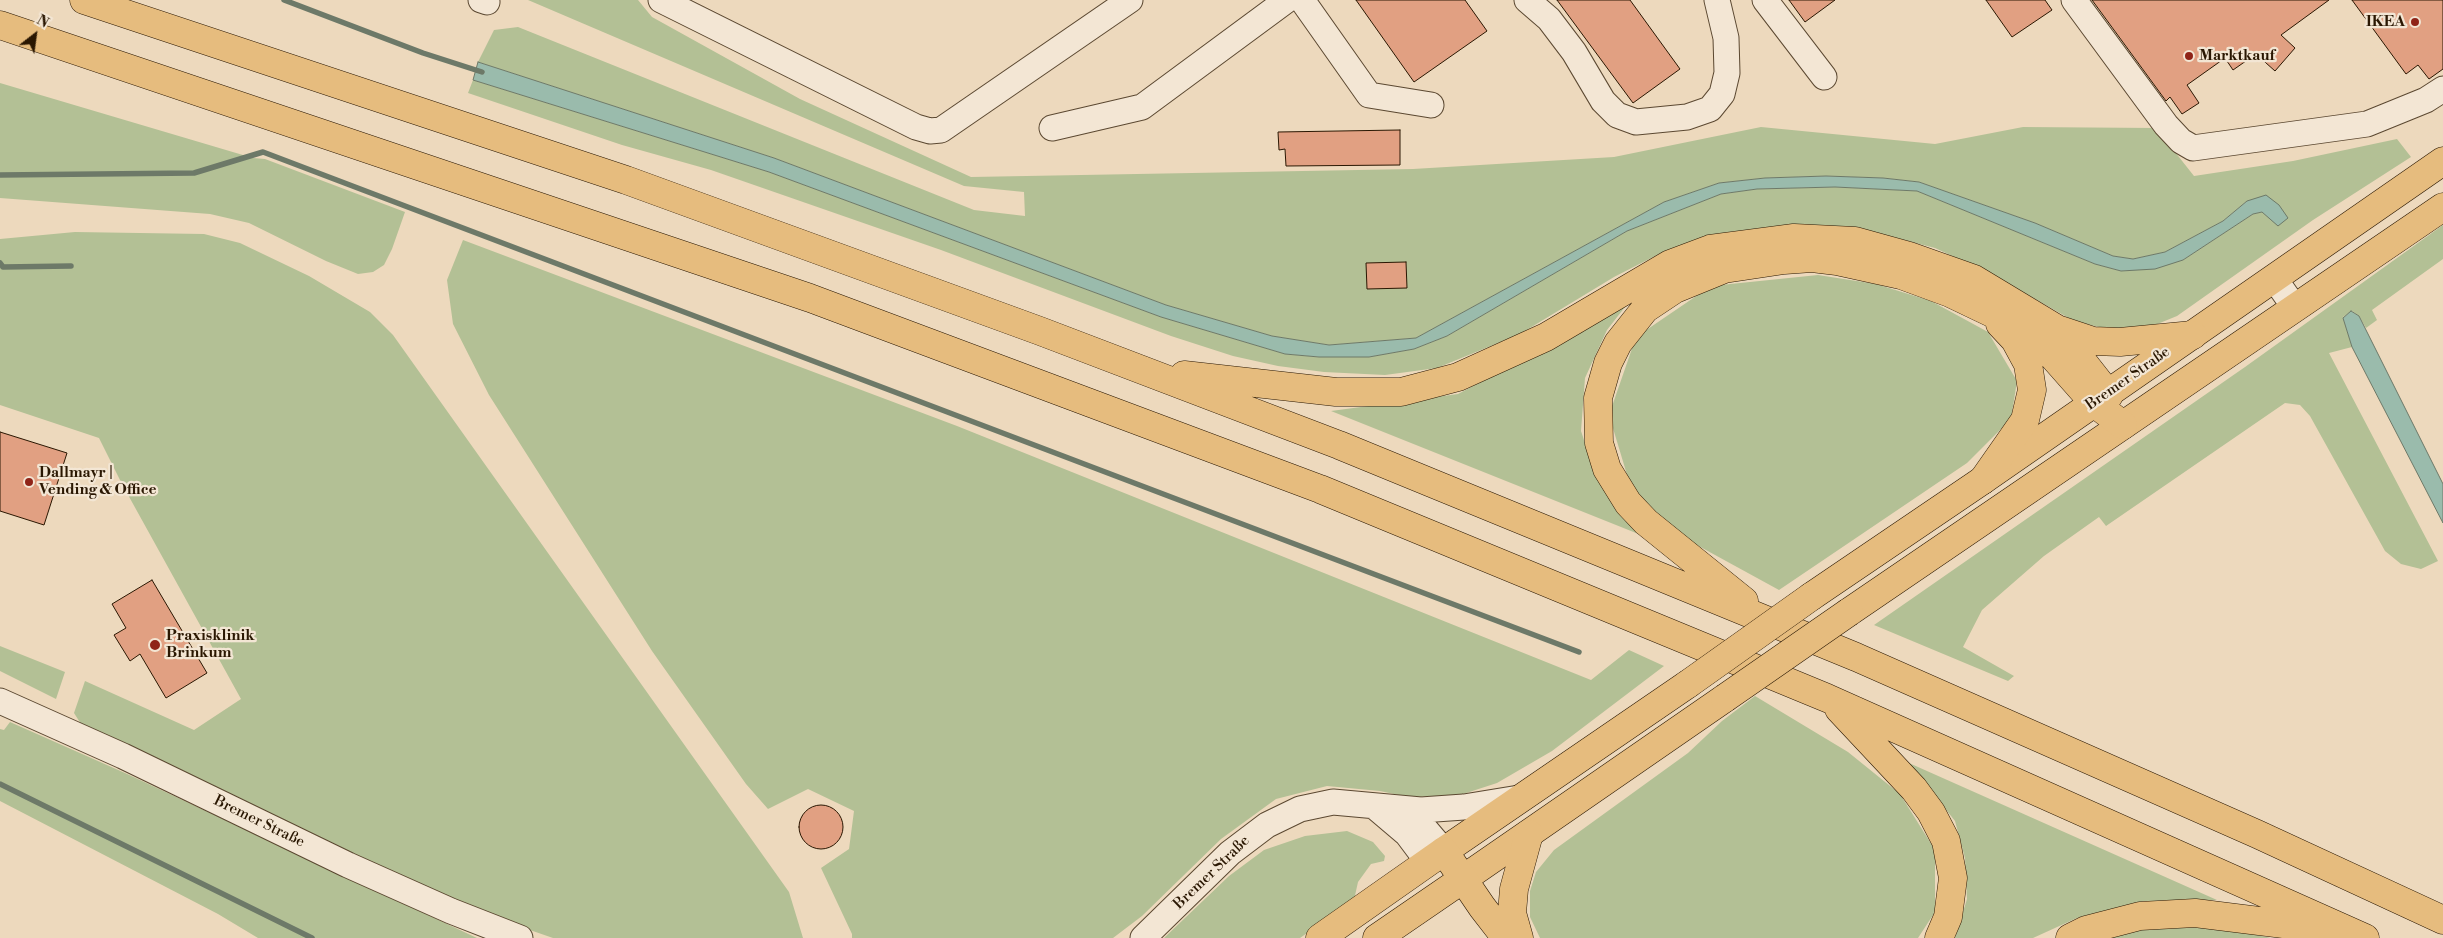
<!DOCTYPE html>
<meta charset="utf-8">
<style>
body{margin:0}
#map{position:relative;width:2443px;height:938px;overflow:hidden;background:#edd9bd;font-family:"Libre Bodoni",serif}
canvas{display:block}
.north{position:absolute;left:10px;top:10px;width:50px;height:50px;-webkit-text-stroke:4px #f3e6d4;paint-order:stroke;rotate:30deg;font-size:14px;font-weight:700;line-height:20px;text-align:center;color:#2a1702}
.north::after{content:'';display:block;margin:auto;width:18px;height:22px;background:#2a1702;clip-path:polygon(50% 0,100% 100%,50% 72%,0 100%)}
</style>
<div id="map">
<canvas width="2443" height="938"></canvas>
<div class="north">N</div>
</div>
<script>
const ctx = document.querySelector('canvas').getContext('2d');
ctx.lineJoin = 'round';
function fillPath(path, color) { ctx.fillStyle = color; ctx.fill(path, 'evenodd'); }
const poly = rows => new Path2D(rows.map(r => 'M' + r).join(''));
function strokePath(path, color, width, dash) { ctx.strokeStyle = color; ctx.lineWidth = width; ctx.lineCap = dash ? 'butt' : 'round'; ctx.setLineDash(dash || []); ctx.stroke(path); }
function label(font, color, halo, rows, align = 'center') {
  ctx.font = font + ' "Libre Bodoni",serif'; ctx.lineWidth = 4.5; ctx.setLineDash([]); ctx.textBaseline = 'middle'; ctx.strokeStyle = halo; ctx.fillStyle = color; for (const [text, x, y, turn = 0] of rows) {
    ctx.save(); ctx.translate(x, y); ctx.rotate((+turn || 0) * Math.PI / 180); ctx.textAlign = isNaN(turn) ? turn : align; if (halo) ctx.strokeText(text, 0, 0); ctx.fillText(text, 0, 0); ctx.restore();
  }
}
const green = poly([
 [528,0,638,0,652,17,800,99,971,177,1413,169,1614,157,1761,127,1935,144,2023,127,2156,128,2194,176,2293,161,2397,139,2411,157,2313,220,2177,316,2150,327,2116,331,2074,321,1989,273,1935,248,1865,230,1791,226,1729,232,1659,254,1614,277,1520,334,1437,368,1385,375,1324,372,1278,366,1233,356,1171,336,941,250,711,170,622,145,468,93,473,80,769,172,1161,317,1285,354,1319,357,1369,357,1414,349,1447,336,1627,231,1721,194,1757,189,1835,187,1917,191,2095,264,2121,271,2183,260,2253,214,2262,212,2274,220,2282,221,2247,201,2223,221,2165,252,2133,259,2113,256,2035,223,1919,182,1883,178,1826,176,1765,178,1719,183,1664,202,1416,338,1329,345,1272,336,1166,305,774,158,478,62,494,30,518,27,974,210,1025,216,1024,192,964,186],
 [0,83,253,158,265,159,405,212,392,249,384,265,373,272,358,274,326,261,249,223,210,214,0,198],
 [2443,225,2443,259,2372,310,2377,320,2366,328,2359,316,2352,311,2343,317,2352,347,2329,353,2438,561,2421,569,2401,564,2385,551,2310,416,2300,405,2285,403,2106,526,2099,517,2044,556,1982,610,1963,647,2014,676,2008,681,1874,625,2245,367],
 [75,232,204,234,240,243,309,276,370,312,393,335,789,892,803,938,553,938,504,921,414,883,81,724,74,713,85,681,194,730,241,699,122,484,99,438,0,405,0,239],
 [463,240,957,426,1591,680,1629,650,1664,666,1552,751,1497,783,1457,796,1408,797,1380,791,1327,786,1276,799,1221,839,1142,916,1113,938,852,938,852,934,821,868,849,849,854,811,808,789,768,809,746,784,652,651,489,395,453,324,447,280],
 [1818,275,1876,284,1931,301,1988,332,2017,381,2011,419,1967,463,1779,590,1673,532,1631,488,1609,415,1636,337,1711,286],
 [1632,298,1607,330,1585,378,1581,431,1592,464,1641,535,1331,411,1458,394,1547,347],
 [0,646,65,672,56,699,0,671],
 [1755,696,1848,752,1900,794,1935,850,1935,912,1918,938,1540,938,1530,917,1530,891,1536,872,1554,850,1688,753,1722,721],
 [10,722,125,773,477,938,258,938,218,914,0,801,0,729,4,730],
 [1909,763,2217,900,2144,901,2077,918,2033,938,1955,938,1967,899,1965,858,1955,821],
 [1347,831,1373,842,1385,856,1384,861,1371,864,1358,882,1354,900,1300,938,1164,938,1229,876,1264,850,1305,836],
 [2216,926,2271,938,2105,938,2138,930]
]);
const water = poly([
 [478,62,774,158,1166,305,1272,336,1329,345,1416,338,1664,202,1719,183,1765,178,1826,176,1883,178,1919,182,2035,223,2113,256,2133,259,2165,252,2223,221,2247,201,2266,195,2279,205,2288,218,2278,226,2262,212,2253,214,2183,260,2155,269,2121,271,2095,264,1917,191,1835,187,1757,189,1721,194,1627,231,1447,336,1414,349,1369,357,1319,357,1285,354,1161,317,769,172,473,80,478,62],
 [2351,311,2359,316,2443,484,2443,523,2352,347,2343,318,2351,311]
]);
const stream = poly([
 [284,0,423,53,482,72],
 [0,175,194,173,263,152,1579,652],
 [0,263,3,267,71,266],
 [0,784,312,938]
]);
const building = poly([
 [1356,0,1465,0,1487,31,1414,82,1356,0],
 [1557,0,1630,0,1680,69,1633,103,1557,0],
 [1789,0,1835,0,1805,22,1789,0],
 [1986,0,2045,0,2052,10,2012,37,1986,0],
 [2092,0,2329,0,2281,35,2295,48,2275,71,2256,54,2233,70,2225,58,2187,85,2199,103,2182,114,2170,97,2166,101,2092,0],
 [2352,0,2443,0,2443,69,2429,79,2418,65,2406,74,2352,0],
 [1400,130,1400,165,1286,166,1285,149,1279,150,1278,132,1400,130],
 [1406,262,1407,288,1367,289,1366,263,1406,262],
 [0,432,67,453,44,525,0,511,0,432],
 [152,580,207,673,166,698,140,654,130,661,114,635,126,628,112,604,152,580],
 '799 827a22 22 0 1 1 44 0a22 22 0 1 1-44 0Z'
]);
const minor = poly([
 [481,0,487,2],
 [661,0,916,127,930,131,941,130,1130,0],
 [1302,0,1369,95,1431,105],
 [1527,0,1549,19,1574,52,1603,101,1617,115,1636,122,1687,117,1710,109,1722,94,1727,73,1726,38,1717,0],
 [1765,0,1824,77],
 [2074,0,2166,125,2181,141,2193,148,2367,124,2426,100,2443,89],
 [1052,128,1142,107,1287,0],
 [2274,278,2295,308],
 [0,701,123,756,348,865,451,911,520,938],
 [1374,806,1407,834,1428,862],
 [1397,808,1421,824,1444,851],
 [1143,938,1230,853,1267,825,1300,809,1333,802,1421,810,1464,807,1519,798]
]);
const major = poly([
 [1812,596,1983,480,2443,161],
 [1849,612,2443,207],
 [1444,851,1688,684],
 [1463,879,1725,698]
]);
const highway = poly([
 [84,0,626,180,1040,331,1339,445,1856,657,2257,834,2443,920],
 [0,25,810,298,1320,489,1827,698,2365,938],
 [2057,329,2109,395],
 [1184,375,1336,392,1401,392,1458,377,1546,337,1670,264,1710,249,1794,238,1855,241,1909,256,1974,279,2057,329,2093,341,2120,342,2193,335],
 [1983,480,2025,420,2032,390,2028,364,2015,340,2000,324],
 [1744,601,1646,522,1628,503,1607,469,1599,443,1598,398,1608,363,1618,343,1645,309,1675,289,1724,269,1784,260,1812,258,1837,261,1901,275,1950,293,2021,327,2041,343,2094,403,2123,425],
 [1839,709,1914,789,1931,812,1946,841,1953,878,1948,917,1939,938],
 [1320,938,1444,851,1482,907,1506,938],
 [1377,938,1463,879],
 [1519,938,1512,913,1514,889,1529,834],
 [2070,938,2086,930,2140,916,2195,913,2323,929]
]);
const majorBridge = poly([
 [1688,684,1812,596],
 [1725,698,1849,612]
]);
const markers = [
 [2415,22,5,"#8f2418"],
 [2189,56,5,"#8f2418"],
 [29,482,5,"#8f2418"],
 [155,645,6,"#8f2418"]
];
const poiNames = [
 ["IKEA",2405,22,"right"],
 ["Marktkauf",2199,56],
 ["Dallmayr |",39,473],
 ["Vending & Office",39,490],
 ["Praxisklinik",166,636],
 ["Brinkum",166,653]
];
const streetNames = [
 ["Bremer Straße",2128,379,-35],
 ["Bremer Straße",259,822,26],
 ["Bremer Straße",1212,873,-44]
];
fillPath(green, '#b3c095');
fillPath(water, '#9abbac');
strokePath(water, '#6d7968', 1);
strokePath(stream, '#6d7968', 5.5);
fillPath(building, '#e1a082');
strokePath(building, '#2a1702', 1);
strokePath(minor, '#5b4831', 27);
strokePath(major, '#2a1702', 29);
strokePath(highway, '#2a1702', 29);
strokePath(minor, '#f3e6d4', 25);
strokePath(major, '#e6bc7e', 28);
strokePath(highway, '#e6bc7e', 28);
strokePath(majorBridge, '#2a1702', 29, []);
strokePath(majorBridge, '#e6bc7e', 28);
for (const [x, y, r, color] of markers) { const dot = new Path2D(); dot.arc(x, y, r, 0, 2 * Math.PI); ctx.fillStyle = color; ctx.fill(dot); strokePath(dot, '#f3e6d4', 2); }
label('bold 15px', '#2a1702', '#f3e6d4', poiNames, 'left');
label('15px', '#2a1702', '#f3e6d4', streetNames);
</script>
